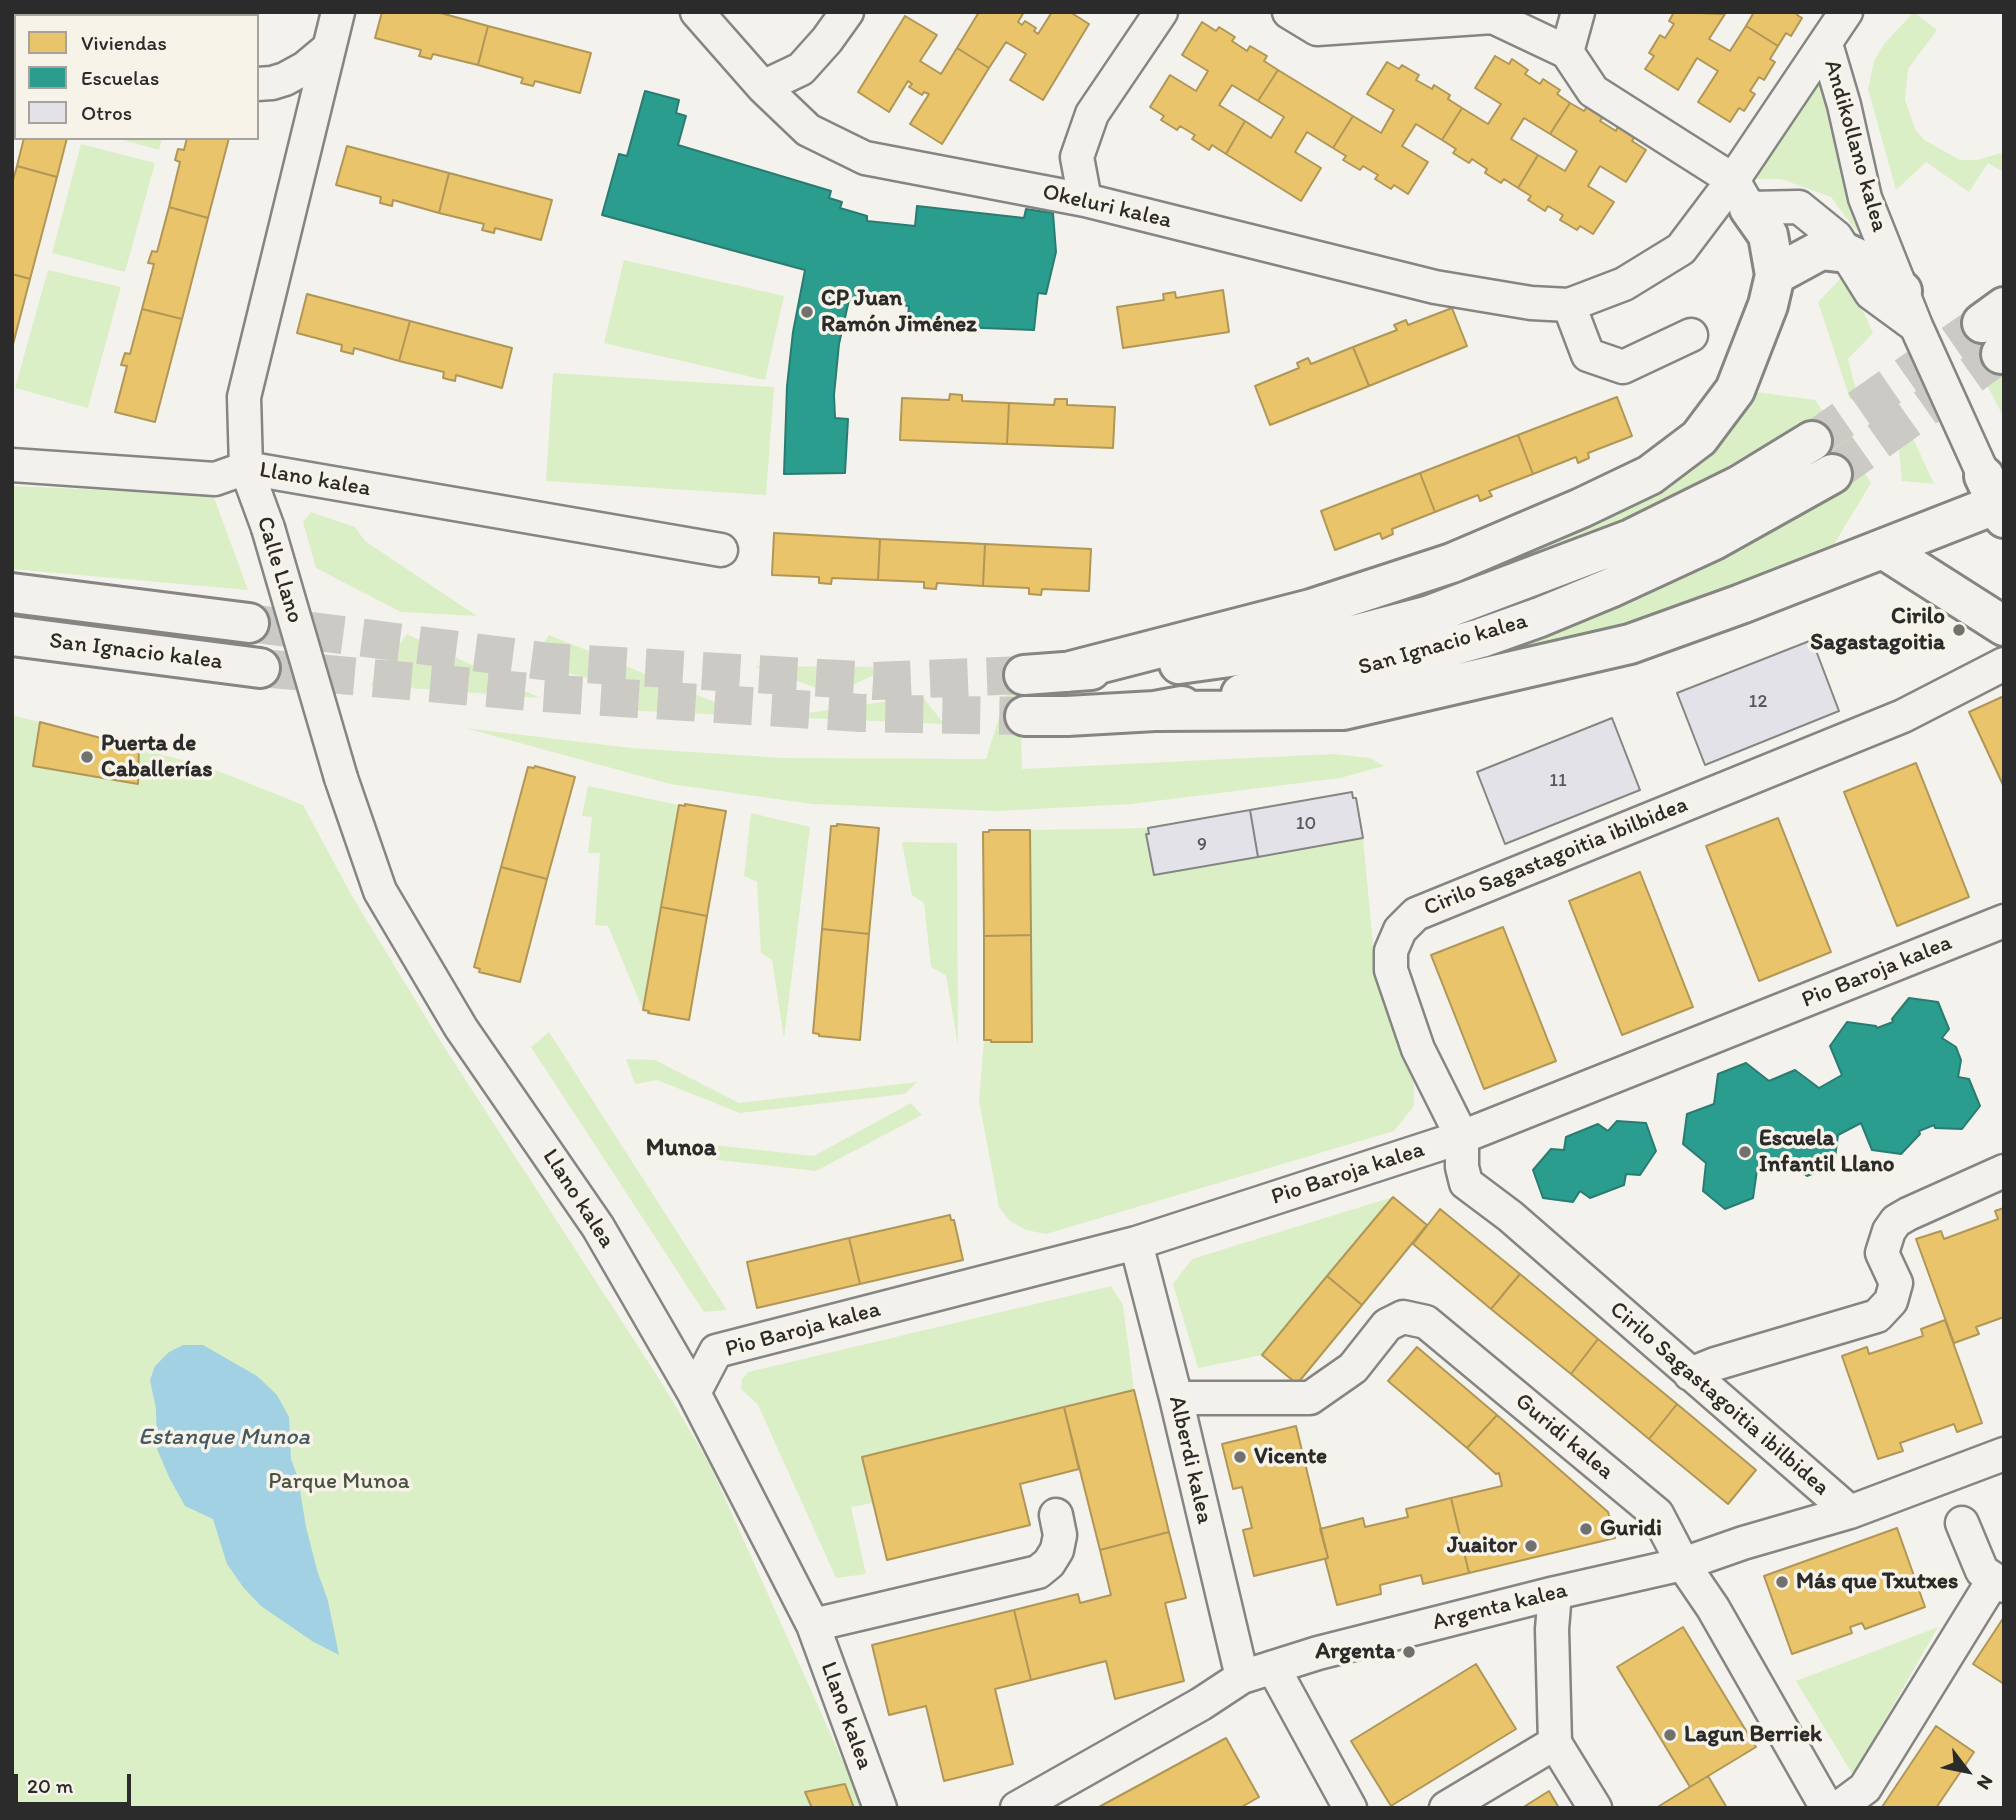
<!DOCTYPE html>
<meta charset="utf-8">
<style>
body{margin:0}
#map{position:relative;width:2016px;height:1820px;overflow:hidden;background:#f4f2ec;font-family:Itim,sans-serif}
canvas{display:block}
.frame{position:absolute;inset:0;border:14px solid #2b2b2b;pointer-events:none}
.legend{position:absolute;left:14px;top:14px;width:245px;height:126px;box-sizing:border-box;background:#f7f3e8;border:2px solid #a5a39c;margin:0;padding:9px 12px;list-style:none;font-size:21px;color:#2b2b2b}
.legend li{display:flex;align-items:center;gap:14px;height:35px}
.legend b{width:35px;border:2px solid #a5a39c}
.north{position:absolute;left:1932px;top:1736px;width:70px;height:70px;-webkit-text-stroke:5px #f7f3e8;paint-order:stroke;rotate:122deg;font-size:19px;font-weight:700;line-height:28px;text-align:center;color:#2b2b2b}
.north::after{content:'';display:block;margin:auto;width:24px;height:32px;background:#2b2b2b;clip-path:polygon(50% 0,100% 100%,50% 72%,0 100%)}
.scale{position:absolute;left:14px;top:1774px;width:117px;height:32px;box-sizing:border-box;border:4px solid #2b2b2b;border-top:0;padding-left:9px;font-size:21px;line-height:24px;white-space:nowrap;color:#2b2b2b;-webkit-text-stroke:5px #f7f3e8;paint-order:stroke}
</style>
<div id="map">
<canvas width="2016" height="1820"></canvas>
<div class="frame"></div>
<ul class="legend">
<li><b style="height:19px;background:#e9c46a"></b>Viviendas</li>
<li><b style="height:19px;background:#2a9d8f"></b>Escuelas</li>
<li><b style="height:19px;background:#e3e2e8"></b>Otros</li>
</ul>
<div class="north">N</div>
<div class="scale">20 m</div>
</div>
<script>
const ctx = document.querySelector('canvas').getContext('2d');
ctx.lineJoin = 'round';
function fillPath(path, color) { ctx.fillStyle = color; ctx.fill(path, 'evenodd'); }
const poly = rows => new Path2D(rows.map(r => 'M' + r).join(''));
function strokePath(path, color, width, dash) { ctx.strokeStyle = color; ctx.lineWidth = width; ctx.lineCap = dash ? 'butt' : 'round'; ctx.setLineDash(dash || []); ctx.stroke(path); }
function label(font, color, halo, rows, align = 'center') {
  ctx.font = font + ' Itim,sans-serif'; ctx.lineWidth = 7; ctx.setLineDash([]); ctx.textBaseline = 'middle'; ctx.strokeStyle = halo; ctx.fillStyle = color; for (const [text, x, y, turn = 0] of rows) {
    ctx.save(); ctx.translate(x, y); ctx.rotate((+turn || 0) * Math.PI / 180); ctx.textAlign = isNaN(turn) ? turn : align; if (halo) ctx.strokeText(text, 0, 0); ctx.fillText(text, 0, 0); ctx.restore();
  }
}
const green = poly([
 [1914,12,1937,30,1908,69,1905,100,1915,129,1924,140,1960,160,1977,160,2004,152,2004,172,1988,163,1969,192,1926,162,1896,190,1868,89,1874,61,1884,44],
 [1821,70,1872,242,1854,228,1831,197,1781,179,1750,179],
 [116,138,162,138,159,150],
 [81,144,155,163,125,272,52,253],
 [624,260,784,296,765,380,604,343],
 [48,270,121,287,88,408,15,388],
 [1846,273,1873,333,1848,359,1859,401,1850,399,1818,302],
 [553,373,774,387,766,495,546,481],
 [2004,374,2004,418,1988,387],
 [1748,391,1815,400,1871,483,1824,561,1638,629,1396,684,1534,641,1656,589,1781,527,1842,490,1809,421,1692,486,1591,535,1468,582,1322,618,1474,566],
 [1894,397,1934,484,1902,481],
 [12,486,213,495,248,590,12,569],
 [311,512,355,527,365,541,477,616,401,612,316,568,303,522],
 [407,634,540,698,370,685],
 [549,635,749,716,601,709,604,682,531,664],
 [1019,655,1022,769,1333,754,1370,758,1384,766,1340,778,1131,804,997,811,812,804,670,784,465,728,631,748,783,758,986,759],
 [754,666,891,667,834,694],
 [922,696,944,724,781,717],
 [12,715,208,767,303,805,352,896,439,1039,665,1388,710,1465,853,1784,860,1808,12,1808],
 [588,786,679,805,643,1010,608,926,595,925,600,853,588,853,592,817,582,816],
 [751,813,810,827,784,1039,772,960,761,953,757,882,744,876],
 [1148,828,1149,834,1146,835,1154,875,1363,838,1373,945,1414,1081,1414,1106,1394,1131,1046,1234,1026,1230,1010,1221,999,1207,979,1101,984,1040,991,1040,991,1042,1032,1041,1030,830],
 [902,842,957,843,958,1046,946,975,931,967,924,903,912,895],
 [549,1032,727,1310,704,1312,531,1047],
 [626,1059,655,1060,739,1103,917,1082,905,1094,740,1113,657,1080,635,1084],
 [911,1103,922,1115,816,1171,666,1154,652,1138,814,1156],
 [1393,1197,1262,1355,1198,1368,1173,1284,1192,1259],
 [1111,1286,1123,1305,1134,1390,863,1457,873,1503,851,1507,866,1574,836,1578,758,1405,741,1389,742,1379,748,1372],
 [1938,1627,1853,1775,1796,1681]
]);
const water = poly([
 [183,1345,203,1345,257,1376,277,1395,289,1417,291,1459,298,1478,306,1527,317,1570,328,1601,339,1655,312,1641,261,1606,243,1587,227,1564,213,1519,185,1506,170,1479,157,1449,156,1409,150,1380,155,1366,169,1352]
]);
const homes = poly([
 [382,12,437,12,488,26,478,65,433,54,431,59,419,56,421,50,375,38,382,12],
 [979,12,1024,12,1018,22,1022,25,1025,21,1036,28,1034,31,1038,34,1052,12,1070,12,1089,24,1043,100,1010,80,1026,54,1006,42,989,68,957,48,979,12],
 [1674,12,1725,14,1709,39,1730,51,1746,26,1778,46,1770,59,1775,62,1764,80,1759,77,1750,91,1755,94,1744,111,1739,108,1730,122,1698,102,1718,71,1697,58,1678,90,1645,69,1654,56,1649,53,1660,35,1665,38,1674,24,1669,21,1674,12],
 [1754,12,1799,12,1797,15,1802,18,1791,36,1786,33,1778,46,1746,26,1754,12],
 [905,16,937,35,920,61,941,74,957,48,989,68,942,144,910,124,929,94,924,92,922,95,909,87,912,84,908,81,889,112,858,92,905,16],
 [1202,22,1216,31,1219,27,1235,37,1232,41,1247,51,1250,46,1267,56,1264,61,1278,70,1258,101,1232,85,1219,105,1245,121,1226,154,1212,145,1209,150,1192,139,1195,135,1180,126,1177,130,1161,120,1164,116,1150,107,1170,75,1196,91,1208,71,1182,55,1202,22],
 [488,26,591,53,580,93,535,81,533,86,521,83,523,78,478,65,488,26],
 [1495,56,1509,64,1512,59,1528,70,1525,74,1540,84,1543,79,1560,90,1557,94,1570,103,1550,134,1524,118,1511,139,1538,155,1518,188,1504,179,1501,183,1485,173,1487,169,1472,159,1469,163,1453,153,1456,149,1442,140,1462,108,1488,124,1501,104,1475,88,1495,56],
 [1387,62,1399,69,1402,65,1419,75,1416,80,1432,89,1434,85,1450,95,1448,99,1462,108,1442,140,1416,124,1402,146,1428,162,1408,194,1394,185,1391,189,1375,179,1378,175,1363,166,1360,170,1343,160,1346,156,1333,148,1353,116,1381,133,1394,110,1367,94,1387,62],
 [1278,70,1353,116,1333,148,1307,132,1295,152,1321,168,1301,201,1226,154,1245,121,1271,138,1284,117,1258,101,1278,70],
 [1570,103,1584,111,1587,107,1603,117,1600,121,1616,131,1618,126,1635,136,1632,141,1646,150,1626,182,1600,166,1588,186,1614,202,1593,234,1580,226,1577,230,1560,220,1563,215,1548,206,1545,211,1528,200,1531,196,1518,188,1538,155,1565,171,1577,151,1550,134,1570,103],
 [24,138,67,138,57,177,17,166,24,138],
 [187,138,229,138,208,218,169,207,180,162,175,160,178,149,184,150,187,138],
 [347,146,449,173,439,213,393,200,392,206,380,203,381,197,336,185,347,146],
 [17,166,57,177,30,279,12,274,12,184,17,166],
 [449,173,552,200,541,240,495,228,494,233,482,230,484,224,439,213,449,173],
 [169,207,208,218,182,319,142,309,154,264,148,263,152,251,157,252,169,207],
 [12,274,30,279,12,348,12,274],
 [1223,290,1229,332,1123,348,1117,307,1164,300,1163,294,1175,292,1176,298,1223,290],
 [307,294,410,321,399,361,354,348,353,354,341,351,342,345,297,333,307,294],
 [1452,308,1467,346,1369,386,1353,347,1397,330,1394,325,1406,320,1408,325,1452,308],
 [142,309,182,319,155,422,115,412,127,366,121,365,125,353,130,354,142,309],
 [410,321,512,348,502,388,456,375,455,381,443,378,444,372,399,361,410,321],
 [1353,347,1369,386,1270,425,1255,386,1299,368,1297,363,1308,358,1311,364,1353,347],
 [950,394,962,395,962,401,1009,403,1007,444,900,440,902,398,949,400,950,394],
 [1617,397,1632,436,1588,453,1589,458,1578,463,1576,457,1533,474,1518,435,1617,397],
 [1055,399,1067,399,1067,405,1115,407,1113,448,1007,444,1009,403,1054,405,1055,399],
 [1518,435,1533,474,1489,491,1492,496,1480,501,1478,495,1435,512,1420,473,1518,435],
 [1420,473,1435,512,1392,529,1393,534,1382,539,1380,533,1335,550,1321,511,1420,473],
 [774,533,880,539,878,580,832,578,831,584,819,583,819,577,772,575,774,533],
 [880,539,985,544,983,586,937,583,936,589,924,588,924,582,878,580,880,539],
 [985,544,1091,549,1089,591,1042,589,1041,595,1029,594,1029,588,983,586,985,544],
 [2004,696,2004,787,1969,712,2004,696],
 [40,722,139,748,138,784,33,766,40,722],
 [1916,763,1969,897,1897,926,1844,792,1916,763],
 [535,766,575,777,547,879,501,867,528,767,534,768,535,766],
 [685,804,726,811,707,916,661,907,679,805,685,806,685,804],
 [1778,818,1831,952,1759,981,1706,846,1778,818],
 [837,824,879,828,869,934,822,929,831,826,837,826,837,824],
 [989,830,1030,830,1031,935,984,936,983,832,989,832,989,830],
 [501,867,547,879,520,982,479,972,480,969,474,967,501,867],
 [1640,872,1693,1007,1622,1035,1569,901,1640,872],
 [661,907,707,916,689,1020,648,1013,649,1011,643,1010,661,907],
 [1503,927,1556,1061,1484,1089,1431,955,1503,927],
 [822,929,869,934,860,1040,819,1036,819,1034,813,1033,822,929],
 [1031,935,1032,1042,991,1042,991,1040,984,1040,984,936,1031,935],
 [1393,1197,1427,1225,1362,1305,1327,1276,1393,1197],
 [2004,1208,2004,1317,1976,1327,1979,1334,1954,1343,1916,1239,1941,1231,1944,1239,1998,1219,1995,1211,2004,1208],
 [1440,1209,1520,1274,1491,1309,1413,1244,1440,1209],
 [950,1215,951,1220,954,1220,963,1260,860,1284,849,1238,950,1215],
 [849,1238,860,1284,757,1308,747,1262,849,1238],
 [1520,1274,1598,1339,1571,1374,1491,1309,1520,1274],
 [1327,1276,1362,1305,1297,1384,1262,1355,1327,1276],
 [1945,1320,1982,1423,1957,1432,1954,1424,1900,1443,1903,1451,1878,1459,1842,1356,1867,1347,1869,1354,1923,1336,1921,1329,1945,1320],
 [1598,1339,1677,1404,1649,1439,1571,1374,1598,1339],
 [1417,1347,1497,1415,1467,1448,1388,1381,1417,1347],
 [1134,1390,1169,1532,1100,1550,1064,1407,1134,1390],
 [1677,1404,1756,1470,1728,1504,1649,1439,1677,1404],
 [1064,1407,1079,1469,1020,1484,1030,1525,887,1560,862,1457,1064,1407],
 [1497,1415,1608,1512,1615,1538,1469,1573,1451,1498,1502,1486,1499,1473,1496,1474,1467,1448,1497,1415],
 [1296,1426,1328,1558,1254,1576,1243,1530,1252,1528,1242,1487,1233,1489,1222,1444,1296,1426],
 [1451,1498,1469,1573,1423,1584,1421,1575,1380,1585,1381,1594,1337,1605,1325,1559,1328,1558,1320,1529,1363,1518,1365,1527,1408,1517,1406,1509,1451,1498],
 [1897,1528,1925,1607,1865,1629,1862,1623,1850,1627,1852,1633,1792,1654,1764,1576,1897,1528],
 [1169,1532,1186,1598,1165,1603,1184,1681,1115,1699,1106,1661,1031,1680,1014,1610,1078,1594,1080,1603,1111,1595,1100,1550,1169,1532],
 [1014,1610,1031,1680,995,1689,1013,1764,944,1781,926,1706,889,1715,872,1645,1014,1610],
 [2004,1617,2004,1684,1973,1664,2004,1617],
 [1683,1627,1756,1747,1690,1787,1617,1667,1683,1627],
 [1476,1664,1516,1729,1391,1806,1351,1741,1476,1664],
 [1936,1726,1974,1752,1936,1808,1884,1808,1882,1807,1936,1726],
 [1226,1738,1259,1797,1240,1808,1097,1808,1226,1738],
 [1708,1776,1727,1808,1656,1808,1690,1787,1708,1776],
 [845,1784,854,1808,812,1808,805,1792,845,1784],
 [1549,1791,1559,1808,1522,1808,1549,1791]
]);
const schools = poly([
 [645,91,679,100,676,113,686,116,678,145,831,191,829,198,842,202,840,208,867,216,867,221,915,226,917,206,1024,218,1026,209,1053,213,1056,252,1046,294,1038,293,1034,330,907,325,909,306,849,300,839,344,834,395,835,418,848,419,845,473,784,474,787,386,793,332,805,270,602,215,619,154,627,156,645,91],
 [1909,998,1938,1002,1949,1029,1942,1038,1956,1047,1961,1060,1958,1077,1969,1079,1980,1106,1962,1129,1935,1128,1934,1125,1919,1131,1920,1134,1901,1154,1872,1150,1861,1123,1838,1135,1834,1165,1807,1176,1785,1158,1757,1170,1753,1198,1725,1209,1703,1191,1706,1163,1683,1144,1687,1114,1714,1104,1718,1074,1746,1063,1769,1081,1795,1070,1819,1088,1842,1075,1830,1046,1847,1022,1876,1026,1877,1028,1893,1022,1892,1019,1909,998],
 [1617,1121,1646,1123,1656,1151,1640,1175,1626,1174,1624,1185,1590,1198,1580,1191,1573,1202,1543,1198,1533,1170,1551,1149,1564,1150,1566,1137,1598,1124,1608,1131,1617,1121]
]);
const building = poly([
 [1812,640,1839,711,1705,765,1677,693,1812,640],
 [1612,718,1640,790,1505,844,1477,772,1612,718],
 [1352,792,1353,798,1356,798,1363,838,1258,857,1250,810,1352,792],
 [1250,810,1258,857,1154,875,1146,834,1149,834,1148,828,1250,810]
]);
const primaryTunnel = poly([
 [1812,441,1982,323],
 [1832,474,2001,354],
 [249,623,550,662,874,681,1024,675],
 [260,668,542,693,861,713,1025,716]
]);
const street = poly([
 [697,12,763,87,808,130,865,158,1085,200,1435,287,1531,303,1569,305,1624,284,1681,249,1733,180,1846,12],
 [1289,12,1317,29,1493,17,1567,52,1593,91,1733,180,1749,208,1799,207,1836,237,1871,293,1916,326],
 [12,18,16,19],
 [1826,44,1844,105,1865,198,1916,326,1984,476],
 [1567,52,1578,12],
 [257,84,272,83,285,79,305,68,329,48],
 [763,87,801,69,827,40,847,12],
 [1085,200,1077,157,1092,114,1161,12],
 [1569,305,1588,355,1623,367,1691,335],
 [12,465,215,479,246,468,721,550],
 [268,528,246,468,244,397,338,12],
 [341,778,380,891,461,1028,598,1227,694,1393,813,1625,880,1808],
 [1136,1243,1176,1398,1242,1677],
 [1690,1374,1715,1364,1877,1316,1891,1301,1896,1283,1882,1253,1889,1231,1896,1221,1908,1214,2004,1171],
 [694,1393,716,1351,1136,1243,1462,1137,2004,921],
 [1176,1398,1310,1398,1353,1368,1387,1325,1403,1317,1426,1322,1657,1514,1683,1564,1713,1608,1827,1808],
 [1850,1512,1510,1216,1466,1183,1462,1167,1462,1137,1418,1049,1391,970,1391,951,1400,930,1416,914,1903,716,2004,664],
 [1962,1523,1982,1571,2004,1586],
 [1555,1593,1552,1629,1555,1743,1595,1808],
 [813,1625,1038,1572,1049,1563,1057,1550,1060,1535,1056,1515],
 [1273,1667,1350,1808],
 [1017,1808,1201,1704,1242,1677,1318,1653,1555,1593,1683,1564,1743,1543,1850,1512,2004,1454],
 [1446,1808,1555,1743],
 [1838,1808,1865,1788,1994,1579]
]);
const secondary = poly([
 [1984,476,2004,518]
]);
const primary = poly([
 [1775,275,1821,250,1846,253,1876,267,1902,291],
 [1982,323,2004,307],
 [2001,354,2004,351],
 [1883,549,2004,626],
 [12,593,249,623],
 [12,636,260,668],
 [1179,664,1281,650,1350,636,1427,616,1631,539,1740,485,1812,441],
 [1067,672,1311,609,1452,563,1581,508,1650,475,1699,438,1735,390,1768,305,1775,275,1768,235,1749,208],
 [1024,675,1091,670],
 [1241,694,1349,673,1413,657,1481,638,1540,617,1610,588,1714,540,1832,474],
 [1155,711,1343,710,1630,644,1741,604,1997,504],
 [1025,716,1067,716,1155,711,1182,706]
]);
const streetBridge = poly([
 [268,528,341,778]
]);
const markers = [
 [807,312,7,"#71716f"],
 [1959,630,7,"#71716f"],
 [87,757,7,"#71716f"],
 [1745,1152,7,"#71716f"],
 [1240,1457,7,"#71716f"],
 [1586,1529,7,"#71716f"],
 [1531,1546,7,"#71716f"],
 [1782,1582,7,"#71716f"],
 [1409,1652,7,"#71716f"],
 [1670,1735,7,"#71716f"]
];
const numberNames = [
 ["12",1758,702],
 ["11",1558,781],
 ["10",1306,824],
 ["9",1202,845]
];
const streetNames = [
 ["Andikollano kalea",1855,146,74],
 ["Okeluri kalea",1107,207,13],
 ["Llano kalea",315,480,10],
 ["Calle Llano",279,570,73],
 ["San Ignacio kalea",1443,645,-16],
 ["San Ignacio kalea",136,652,7],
 ["Cirilo Sagastagoitia ibilbidea",1556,857,-22],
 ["Pio Baroja kalea",1877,972,-22],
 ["Pio Baroja kalea",1348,1174,-18],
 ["Llano kalea",578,1199,57],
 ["Pio Baroja kalea",803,1330,-15],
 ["Cirilo Sagastagoitia ibilbidea",1719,1399,41],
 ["Guridi kalea",1564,1437,40],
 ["Alberdi kalea",1190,1460,77],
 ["Argenta kalea",1500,1607,-14],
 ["Llano kalea",846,1716,70]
];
const poiNames = [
 ["CP Juan",821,299],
 ["Ramón Jiménez",821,325],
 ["Cirilo",1945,617,"right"],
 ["Sagastagoitia",1945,643,"right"],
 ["Puerta de",101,744],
 ["Caballerías",101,770],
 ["Escuela",1759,1139],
 ["Infantil Llano",1759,1165],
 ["Vicente",1254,1457],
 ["Guridi",1600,1529],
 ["Juaitor",1517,1546,"right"],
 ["Más que Txutxes",1796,1582],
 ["Argenta",1395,1652,"right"],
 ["Lagun Berriek",1684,1735]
];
const parkNames = [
 ["Parque Munoa",339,1482]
];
const neighbourhoodNames = [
 ["Munoa",681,1149]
];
const waterNames = [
 ["Estanque Munoa",224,1438]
];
fillPath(green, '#dbefc6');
fillPath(water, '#a1d1e3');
fillPath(homes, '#e9c46a');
strokePath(homes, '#b09657', 2);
fillPath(schools, '#2a9d8f');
strokePath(schools, '#2a7b71', 2);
fillPath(building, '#e3e2e8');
strokePath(building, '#858582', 2);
strokePath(primaryTunnel, '#cccac5', 38, [38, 19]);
strokePath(street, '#858582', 37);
strokePath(secondary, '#858582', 44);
strokePath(primary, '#858582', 44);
strokePath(street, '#f2f1ed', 32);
strokePath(secondary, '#f2f1ed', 38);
strokePath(primary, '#f2f1ed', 38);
strokePath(streetBridge, '#858582', 37, []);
strokePath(streetBridge, '#f2f1ed', 32);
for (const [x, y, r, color] of markers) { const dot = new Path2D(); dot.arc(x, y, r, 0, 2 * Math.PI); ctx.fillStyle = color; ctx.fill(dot); strokePath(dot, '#f7f3e8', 2.5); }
label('19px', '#59595a', null, numberNames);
label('23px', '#2b2b2b', '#f7f3e8', streetNames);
label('bold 23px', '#2b2b2b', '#f7f3e8', poiNames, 'left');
label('23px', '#4a5244', '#f7f3e8', parkNames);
label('bold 24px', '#2b2b2b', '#f7f3e8', neighbourhoodNames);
label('italic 24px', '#445961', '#f7f3e8', waterNames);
</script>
